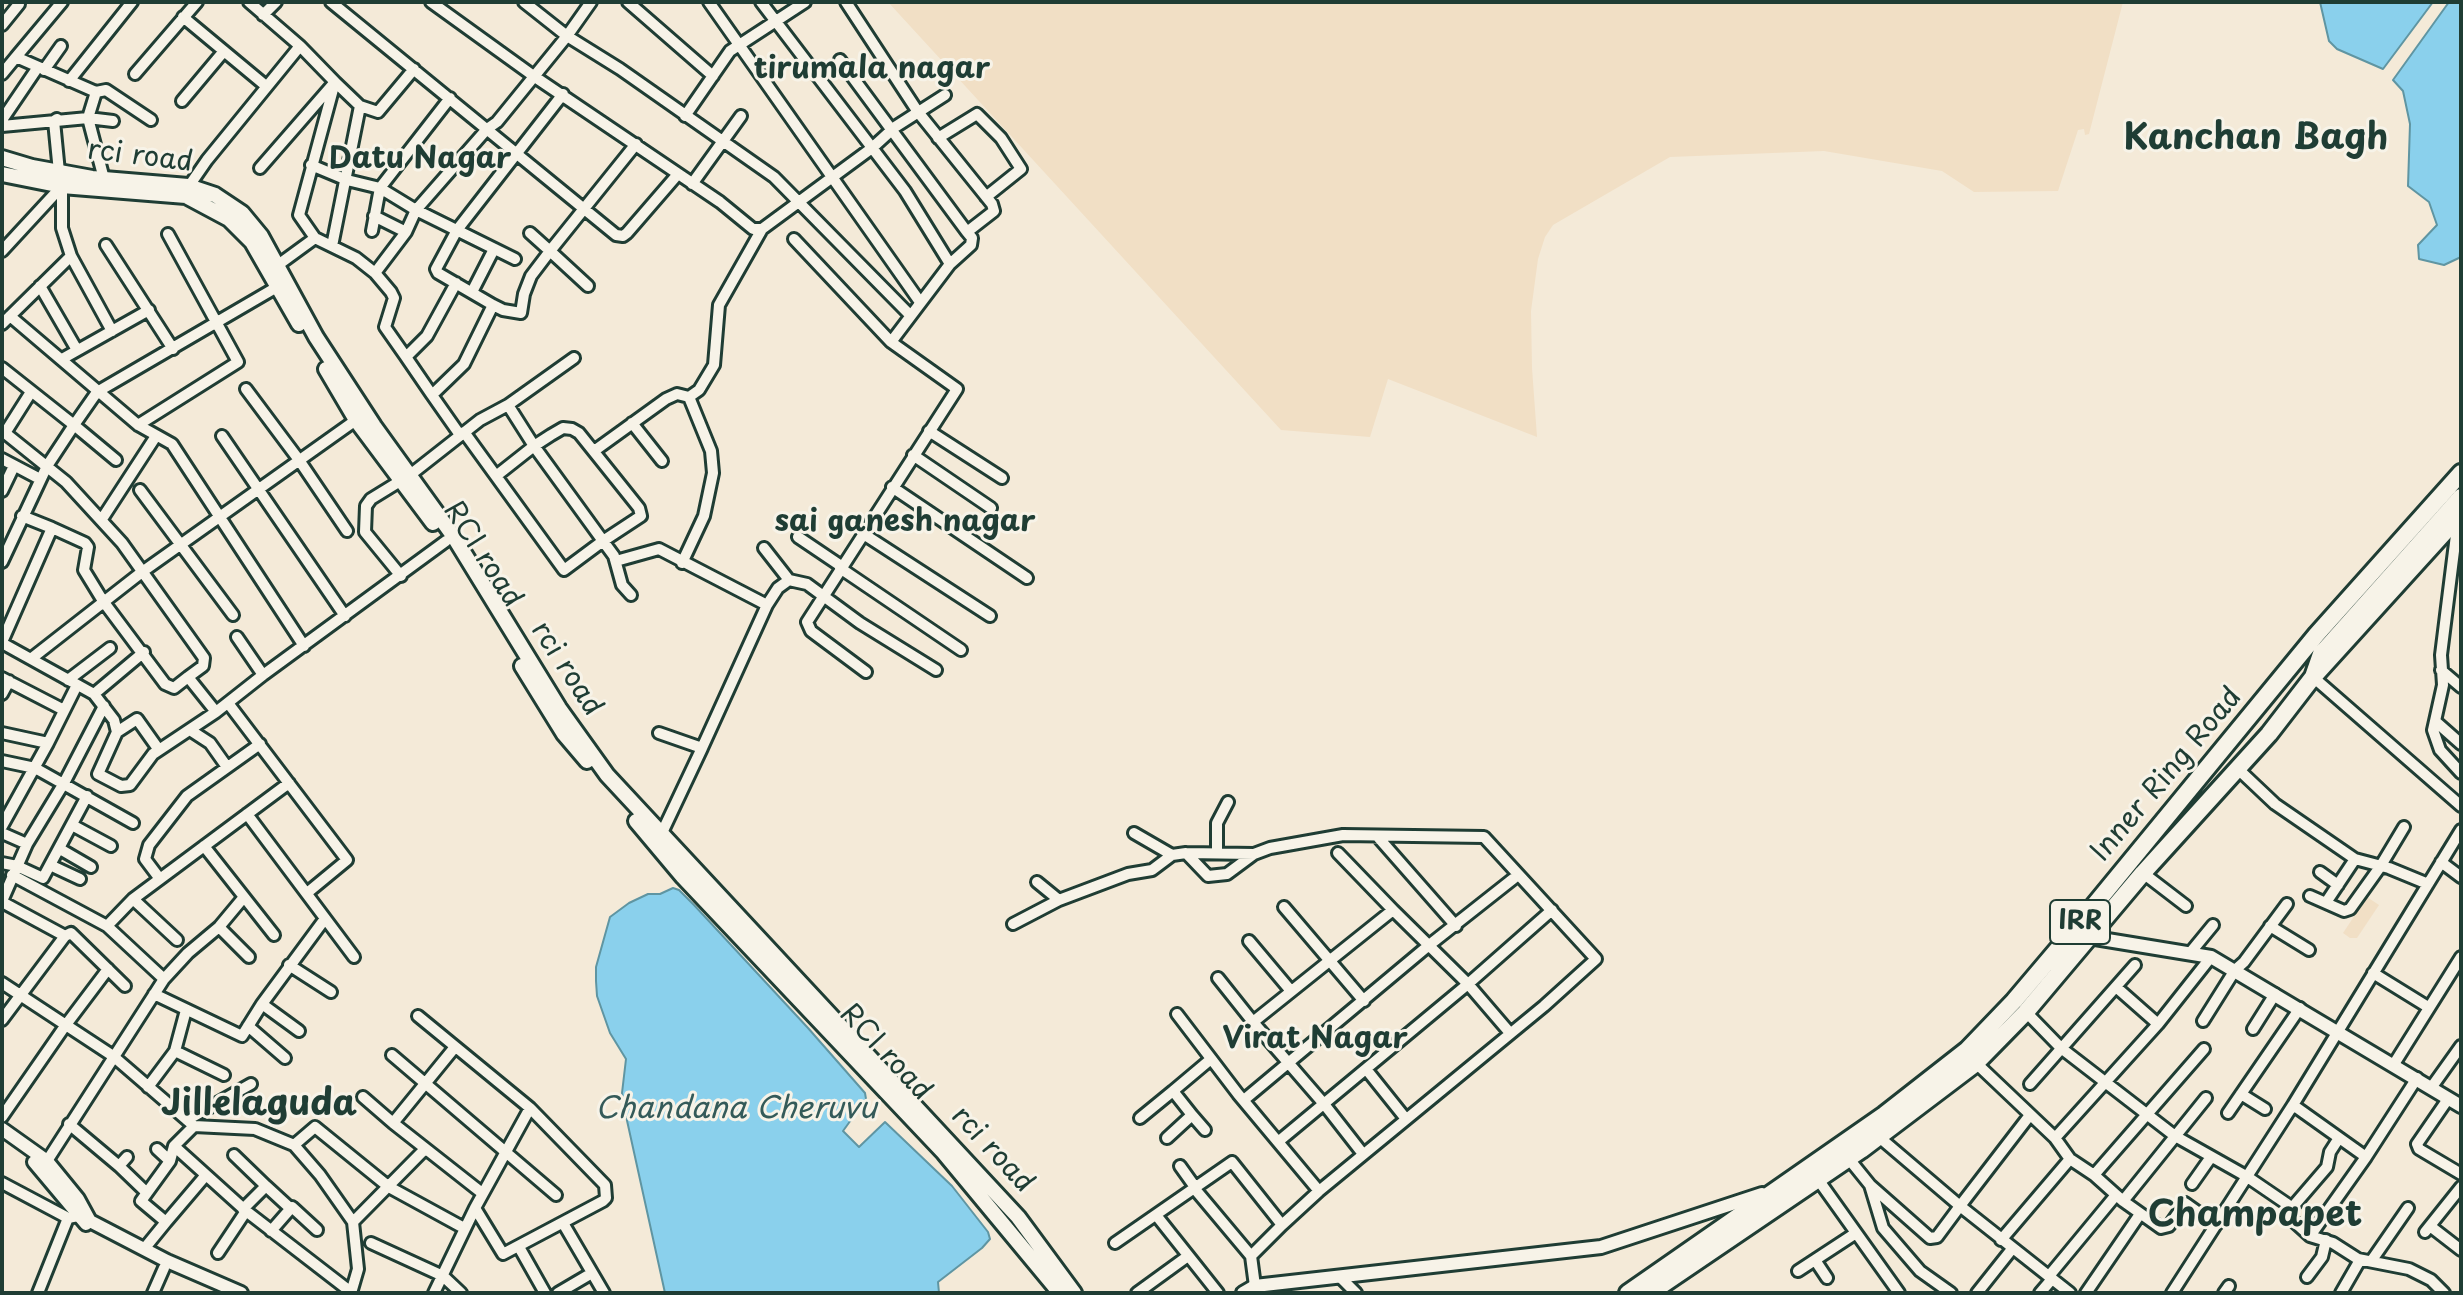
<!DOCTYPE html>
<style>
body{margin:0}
#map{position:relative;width:2463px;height:1295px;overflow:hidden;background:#f4ead8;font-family:"Playpen Sans",sans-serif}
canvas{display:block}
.frame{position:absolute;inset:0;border:4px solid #1f3d34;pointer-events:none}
</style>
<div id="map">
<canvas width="2463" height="1295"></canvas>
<div class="frame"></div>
</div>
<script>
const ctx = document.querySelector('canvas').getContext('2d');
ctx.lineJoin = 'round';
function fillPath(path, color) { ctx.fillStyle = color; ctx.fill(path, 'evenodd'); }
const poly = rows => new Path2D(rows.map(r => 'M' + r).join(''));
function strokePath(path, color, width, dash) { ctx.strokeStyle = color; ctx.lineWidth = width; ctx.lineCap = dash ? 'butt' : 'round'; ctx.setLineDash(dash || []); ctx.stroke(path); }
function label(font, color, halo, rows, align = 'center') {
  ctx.font = font + ' "Playpen Sans",sans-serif'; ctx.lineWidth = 6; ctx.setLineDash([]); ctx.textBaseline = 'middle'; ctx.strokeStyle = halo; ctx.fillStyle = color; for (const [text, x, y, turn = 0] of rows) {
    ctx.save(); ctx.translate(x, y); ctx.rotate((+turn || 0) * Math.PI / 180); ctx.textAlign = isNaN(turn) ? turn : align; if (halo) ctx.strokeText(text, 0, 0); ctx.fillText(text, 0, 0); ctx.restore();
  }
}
const built = poly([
 [888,2,2123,2,2089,134,2085,135,2084,129,2078,130,2058,191,1974,192,1942,171,1824,151,1670,157,1553,225,1545,237,1538,259,1531,311,1532,368,1537,437,1388,379,1370,437,1281,430],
 [2367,897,2379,905,2357,938,2350,938,2343,933]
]);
const water = poly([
 [2320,2,2433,2,2383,69,2337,49,2329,41,2320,2],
 [2449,2,2461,2,2461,257,2444,265,2419,259,2418,245,2437,225,2429,202,2408,186,2410,124,2403,91,2393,80,2449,2],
 [673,888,679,890,694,905,808,1028,865,1093,866,1099,843,1131,859,1147,885,1122,952,1186,988,1232,990,1239,982,1248,938,1282,939,1293,665,1293,626,1116,622,1093,626,1059,610,1033,597,996,596,981,596,967,610,917,629,903,648,894,660,894,673,888]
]);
const minor = poly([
 [62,2,16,57,96,92,88,118,104,179],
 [249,2,300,46,335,82,299,215,315,238,356,258,375,273,391,292,394,298,385,327,406,357],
 [331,2,616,235,623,236,627,233,678,174],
 [431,2,535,77,720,202,753,229,762,229,872,148,895,127,945,95],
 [524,2,567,36,620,69,774,177,910,315],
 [628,2,713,76],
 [709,2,920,302],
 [761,2,905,191,950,264],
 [846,2,918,112,992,204,994,211,967,232,972,238,971,245,950,264,891,342],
 [263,15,276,2],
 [183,17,266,86],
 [2,25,19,4],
 [840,60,967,232],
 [44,70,61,46],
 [2,74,16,57],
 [135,74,197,2],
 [69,81,132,2],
 [96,92,106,90,151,120],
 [450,98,380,188,416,210,515,259],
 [182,101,224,51],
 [685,116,730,51,805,2],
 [57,119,54,121,59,172],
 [2,120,38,67],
 [2,126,88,118,113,121],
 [938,138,977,114,1001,138,1021,169,986,197],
 [311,165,347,180,380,188,372,231],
 [260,168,335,82,360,106,378,112,414,69],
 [692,184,741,116],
 [62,188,62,228,71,256,112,331],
 [187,189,207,160,300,46],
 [374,216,406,232],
 [530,233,550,251,531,276,524,294,521,313,503,310,493,305,438,273,436,269,457,230,563,94],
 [794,239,891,342,957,389,807,622,811,631,866,672],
 [106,245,173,349],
 [332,246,360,106],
 [2,251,62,186],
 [278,265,315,238],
 [375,273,406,232,416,210,487,129,497,122,567,36,591,2],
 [40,286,77,350],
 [588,286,550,251,636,144],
 [472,292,494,249],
 [10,316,138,425,172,444,304,646],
 [2,324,71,256],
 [62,359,149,310],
 [2,368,74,425,47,466,2,562],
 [246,389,299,460,347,531],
 [31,392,5,433,66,482,122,543,204,658,203,666,188,677],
 [432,395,406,357,427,336,456,283],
 [689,397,699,390,714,365,719,305,762,229],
 [508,405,574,358],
 [632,423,662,461],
 [138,425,238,362,168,234],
 [929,431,1002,478],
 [464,432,564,570,603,541,614,556,622,585,631,595],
 [460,435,432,395,464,364,493,305],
 [222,436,345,616],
 [594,451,666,399,677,394,689,397,711,451,713,473,704,516,682,563],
 [913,455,991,508],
 [2,459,40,479],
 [116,460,74,425,97,392,277,287],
 [892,487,1027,578],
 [140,490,233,615],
 [2,491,14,466],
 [102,519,156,436],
 [2458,519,2441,655,2443,685,2433,730,2440,750,2461,773],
 [52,528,85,543,88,547,84,570,103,601,165,684,174,688,188,677,216,712],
 [862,533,990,616],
 [798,537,841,566],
 [764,548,789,580],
 [616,561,659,549,767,605],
 [840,568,961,650],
 [401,576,365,532,366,506,371,499,410,475,480,420,508,405,534,446,603,541,641,516,639,508,579,433,572,429,563,428,551,435,534,446,496,476],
 [237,637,263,675],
 [2,642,52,528,22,516],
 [2,643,94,694,114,720,117,732],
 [32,658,142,572,356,420],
 [2441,670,2461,687],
 [2313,677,2461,806],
 [2,678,64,710],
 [68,680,110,648],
 [2,694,9,681],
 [94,694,144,652],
 [228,703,347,860,307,893],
 [2435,721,2461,744],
 [190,730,210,743,227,767],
 [2,733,48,743,77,685],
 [702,748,767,605,778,588,789,580,807,584,860,623,936,670],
 [159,750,137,719,117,732,98,774,121,786,130,785,153,754,216,712,263,675,446,541],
 [2,761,35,768,133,823],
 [2238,769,2275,804,2355,859,2389,868,2428,884],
 [247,814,354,957],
 [72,825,111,846],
 [2,826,48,743],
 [2,833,27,844],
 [1134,833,1172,855,1186,853,1208,876,1227,874,1254,854,1270,848,1343,835,1484,837,1596,959,1544,1006,1319,1191,1282,1225,1251,1256,1255,1286],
 [1377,836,1456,926],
 [659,839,702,748,659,733],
 [204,846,274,935],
 [60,849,91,867],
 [1186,853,1254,854],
 [1217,853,1217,823,1228,802],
 [1338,853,1393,910],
 [2441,862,2461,877],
 [2,863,17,866,43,878,87,796],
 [50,865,80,879],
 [2320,872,2338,885],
 [2143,873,2186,906],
 [12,875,107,926,164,979],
 [160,879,145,859,149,845,187,796,260,744],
 [1037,882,1059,900],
 [2310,896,2344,911,2350,909,2380,867,2404,827],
 [133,899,177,940],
 [2,901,27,844,64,783,104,706],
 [2327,901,2355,859],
 [2,902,65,936,71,933,125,986],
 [1284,907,1364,1001],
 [1013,924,1059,900,1128,874,1152,870,1172,855],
 [107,926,133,899,289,783],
 [2270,926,2309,950],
 [219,927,249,957],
 [1249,941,1291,991],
 [2190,953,2213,925],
 [289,965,331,992],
 [2373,973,2428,1007],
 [1218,978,1253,1022,1393,910,1468,984,1510,1033],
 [2,983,113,1056,194,1126,255,1129,294,1145,320,1175,353,1222,358,1269,351,1293],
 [2116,987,2158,1024],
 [154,994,242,1036,262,1004],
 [2026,1012,2061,1048,2175,1136,2246,1176,2287,1204,2290,1210,2289,1217,2310,1236,2333,1243,2358,1259,2409,1269,2431,1280,2444,1293],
 [1177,1014,1238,1094,1319,1191],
 [418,1016,530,1108,475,1208,434,1293],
 [2,1020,65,936],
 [2203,1021,2235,970,2244,962,2287,904],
 [1253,1022,1324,1104,1363,1154],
 [248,1026,285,1058],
 [2253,1029,2275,994],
 [299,1031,262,1004,324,920],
 [455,1047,393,1123,482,1193],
 [2204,1049,2094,1175,2123,1201,2161,1228,2169,1226,2185,1203,2216,1225],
 [175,1051,224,1075],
 [392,1055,556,1195],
 [1976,1063,2055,1138,2070,1159,2094,1175],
 [2394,1064,2461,957],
 [1366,1069,1406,1119],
 [2030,1084,2135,965],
 [148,1087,175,1051,186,1010],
 [2431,1088,2461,1046],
 [2241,1094,2265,1109],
 [363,1097,393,1123],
 [1245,1099,1428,946,1518,875],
 [2448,1099,2417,1144,2419,1149,2461,1174],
 [2293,1105,2366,1157,2417,1078],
 [2228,1113,2300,1008],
 [1192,1115,1205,1130],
 [2030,1115,1960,1206,2070,1293],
 [2,1117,65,1026,108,969],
 [1140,1118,1173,1091],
 [187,1120,251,1084],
 [69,1124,119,1166,127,1157],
 [194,1126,174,1146,246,1211,351,1292],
 [1167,1138,1192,1115,1173,1091,1211,1059],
 [2055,1138,2158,1024,2211,957],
 [1279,1141,1468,984,1552,910],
 [294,1145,315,1127,389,1187,464,1228],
 [157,1149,170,1161],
 [234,1155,266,1186,243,1209],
 [1849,1159,1870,1185,1883,1228,1920,1271,1951,1293],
 [47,1161,164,979,188,953,219,927,244,897],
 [119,1166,147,1193],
 [1180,1166,1195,1187],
 [1817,1178,1899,1293],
 [2,1183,68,1218,83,1215],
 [2192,1184,2211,1157],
 [1870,1185,1930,1238,1937,1237,1960,1206,1879,1137],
 [266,1186,291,1209],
 [1194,1188,1251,1256],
 [2123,1201,2206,1098],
 [475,1208,503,1254,603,1201,606,1198,605,1185,530,1108],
 [2290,1210,2327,1167,2330,1152,2339,1138],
 [1156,1215,1218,1293],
 [166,1222,206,1175],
 [353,1222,425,1149],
 [563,1223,604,1293],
 [2430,1226,2461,1250],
 [271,1231,292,1207,317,1230],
 [2425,1232,2461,1187],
 [2310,1236,2366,1157],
 [2001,1240,2070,1159],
 [371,1243,443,1276,461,1293],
 [1115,1243,1232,1162,1282,1225],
 [519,1247,545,1293],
 [144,1249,166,1222,141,1201,170,1161,174,1146],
 [218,1253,246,1211],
 [1815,1260,1827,1278],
 [2372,1260,2408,1208],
 [1798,1271,1856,1233],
 [2049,1276,2116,1195],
 [1340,1277,1356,1293],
 [2307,1277,2322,1257,2326,1240],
 [38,1293,68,1218],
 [153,1293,164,1268],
 [558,1293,592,1273],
 [1137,1293,1188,1256],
 [1977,1293,2012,1249],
 [2040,1293,2052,1279],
 [2086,1293,2140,1214],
 [2172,1293,2293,1105,2461,830],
 [2224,1293,2229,1286],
 [2341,1293,2360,1260]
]);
const tertiary = poly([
 [2089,937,2211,957,2461,1106],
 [2,1129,47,1161,78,1199,90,1221,167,1261,241,1293],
 [34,1162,86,1224],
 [1243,1293,1255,1286,1601,1247,1762,1194]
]);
const secondary = poly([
 [2,158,32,167,92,178,188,186,215,195,242,213,261,236,316,337,374,426,454,537,559,708,607,775,1018,1217,1074,1293],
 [2,174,62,186,186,196,229,219,252,242,299,324],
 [326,369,356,420,433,523],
 [522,666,564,734,587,761],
 [636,821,683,877,944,1153,1060,1293]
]);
const primary = poly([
 [2314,676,2461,514]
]);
const trunk = poly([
 [1628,1293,1884,1115,1967,1050,2014,1001,2069,936,2317,634,2461,473],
 [1650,1293,1861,1150,1976,1063,2026,1012,2143,873,2269,734,2313,677,2321,654,2461,497]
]);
const shields = [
 [2080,922,60]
];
const shieldNames = [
 ["IRR",2080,922]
];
const streetNames = [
 ["rci road",140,157,7],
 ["RCI road",482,555,57],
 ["rci road",566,669,57],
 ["Inner Ring Road",2167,775,-50],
 ["RCI road",885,1053,47],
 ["rci road",992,1150,47]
];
const neighbourhoodNames = [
 ["tirumala nagar",872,70],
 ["Datu Nagar",420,160],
 ["sai ganesh nagar",905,523],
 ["Virat Nagar",1315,1040]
];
const waterNames = [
 ["Chandana Cheruvu",736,1110]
];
const districtNames = [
 ["Kanchan Bagh",2256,139],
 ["Jillelaguda",259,1105],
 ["Champapet",2255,1216]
];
fillPath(built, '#f1dfc5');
fillPath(water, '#8ad0ec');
strokePath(water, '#5f95a2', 2);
strokePath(minor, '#1f3d34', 16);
strokePath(tertiary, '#1f3d34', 18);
strokePath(secondary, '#1f3d34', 20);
strokePath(primary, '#1f3d34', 22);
strokePath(trunk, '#1f3d34', 22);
strokePath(minor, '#f7f3e8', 10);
strokePath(tertiary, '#f7f3e8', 12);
strokePath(secondary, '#f7f3e8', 14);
strokePath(primary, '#f7f3e8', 16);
strokePath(trunk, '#f7f3e8', 16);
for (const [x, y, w] of shields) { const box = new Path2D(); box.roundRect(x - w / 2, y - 22, w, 44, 6); ctx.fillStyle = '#f7f3e8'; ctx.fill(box); strokePath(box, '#1f3d34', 2); }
label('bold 26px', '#1f3d34', null, shieldNames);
label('28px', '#1f3d34', '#f7f3e8', streetNames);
label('bold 30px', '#1f3d34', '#f7f3e8', neighbourhoodNames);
label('italic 30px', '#345a59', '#f7f3e8', waterNames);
label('bold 36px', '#1f3d34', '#f7f3e8', districtNames);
</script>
